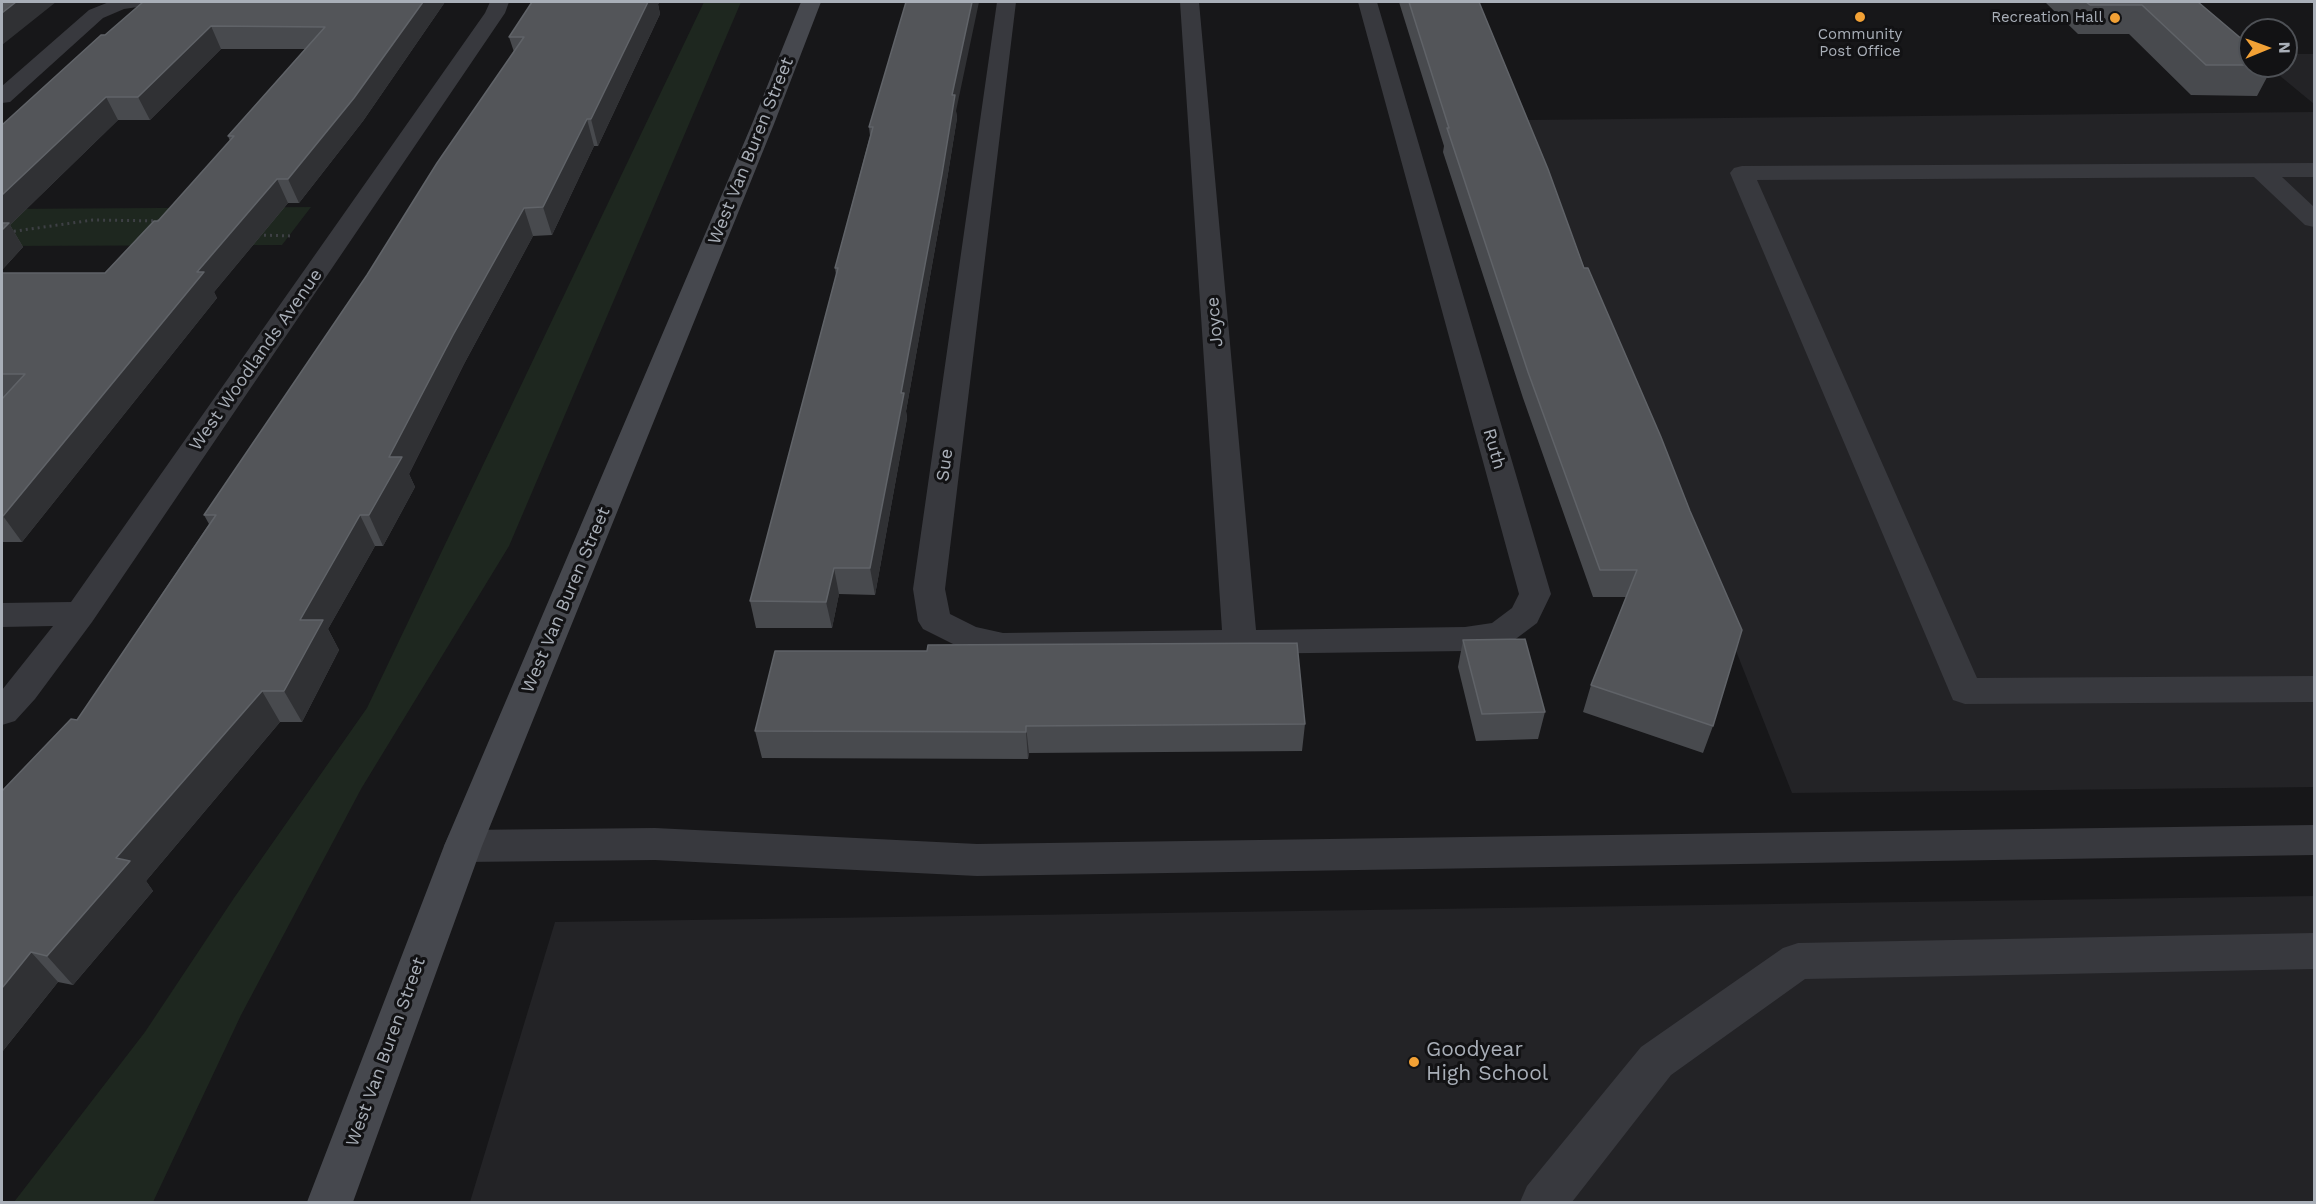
<!DOCTYPE html>
<style>
body{margin:0}
#map{position:relative;width:2316px;height:1204px;overflow:hidden;background:#171719;font-family:"Work Sans",sans-serif}
canvas{display:block}
.frame{position:absolute;inset:0;border:3px solid #a9afb8;pointer-events:none}
.north{position:absolute;left:2238px;top:18px;width:60px;height:60px;box-sizing:border-box;background:#121214;border:2px solid #4e5156;border-radius:50%;rotate:89deg;font-size:16px;font-weight:700;line-height:24px;text-align:center;color:#a9afb8}
.north::after{content:'';display:block;margin:auto;width:21px;height:27px;background:#f2a135;clip-path:polygon(50% 0,100% 100%,50% 72%,0 100%)}
</style>
<div id="map">
<canvas width="2316" height="1204"></canvas>
<div class="frame"></div>
<div class="north">N</div>
</div>
<script>
const ctx = document.querySelector('canvas').getContext('2d');
ctx.lineJoin = 'round';
function fillPath(path, color) { ctx.fillStyle = color; ctx.fill(path, 'evenodd'); }
const poly = rows => new Path2D(rows.map(r => 'M' + r).join(''));
function strokePath(path, color, width, dash) { ctx.strokeStyle = color; ctx.lineWidth = width; ctx.lineCap = dash ? 'butt' : 'round'; ctx.setLineDash(dash || []); ctx.stroke(path); }
function label(font, color, halo, rows, align = 'center') {
  ctx.font = font + ' "Work Sans",sans-serif'; ctx.lineWidth = 6; ctx.setLineDash([]); ctx.textBaseline = 'middle'; ctx.strokeStyle = halo; ctx.fillStyle = color; for (const [text, x, y, turn = 0] of rows) {
    ctx.save(); ctx.translate(x, y); ctx.rotate((+turn || 0) * Math.PI / 180); ctx.textAlign = isNaN(turn) ? turn : align; if (halo) ctx.strokeText(text, 0, 0); ctx.fillText(text, 0, 0); ctx.restore();
  }
}
const built = poly([
 [2286,54,2314,54,2314,104,2268,66,2286,66],
 [2314,112,2314,787,1792,793,1527,120],
 [2314,896,2314,1202,470,1202,555,922]
]);
const green = poly([
 [704,2,741,2,509,546,361,789,241,1015,153,1202,14,1202,145,1032,234,898,367,708],
 [311,207,282,245,2,246,2,209]
]);
const path = poly([
 [2,233,93,220,162,221],
 [258,235,293,236]
]);
const lane = poly([
 [2314,163,2314,177,2282,177,2314,207,2314,227,2305,225,2254,177,1757,180,1977,678,2314,676,2314,702,1965,704,1953,700,1730,173,1734,168,1742,166,2314,163],
 [2314,933,2314,969,1805,979,1671,1075,1572,1202,1520,1202,1527,1186,1641,1047,1783,948,1798,943,2314,933]
]);
const street = poly([
 [109,2,147,2,144,6,124,9,103,18,10,102,2,103,2,86,89,10,109,2],
 [490,2,509,2,505,13,92,622,35,699,15,721,2,725,2,690,53,626,2,627,2,603,71,602,485,13,490,2],
 [997,2,1016,2,945,589,950,614,976,627,1003,633,1222,630,1180,2,1199,2,1256,630,1465,627,1492,623,1512,608,1519,594,1358,2,1377,2,1551,594,1537,623,1513,641,1465,651,1003,657,955,645,923,629,918,621,913,589,997,2],
 [2314,825,2314,855,977,876,655,860,463,862,449,857,444,846,449,835,463,830,655,828,977,844,2314,825]
]);
const secondary = poly([
 [801,2,821,2,774,124,482,846,353,1202,307,1202,444,846,752,124,801,2]
]);
const wall = poly([
 [445,2,363,121,299,203,288,203,214,292,217,298,22,542,2,542,2,273,105,273,158,221,230,141,228,136,305,49,221,49,150,120,118,120,10,225,23,247,2,270,2,125,101,35],
 [660,2,658,4,660,14,598,146,594,146,552,235,533,236,464,364,409,474,415,487,383,546,375,546,328,629,339,650,302,722,280,722,146,881,153,891,73,985,58,982,2,1052,77,720,209,524,204,515,367,275,514,52,509,37],
 [1399,2,1479,2,1713,726,1703,753,1583,712,1591,685,1626,597,1593,597,1523,398,1443,152,1444,146],
 [2045,2,2198,2,2250,46,2250,66,2273,66,2257,96,2191,95,2129,34,2078,34],
 [956,111,957,118,944,198,906,411,907,418,875,595,839,594,832,628,756,628,750,601,836,275,835,268,870,136,869,127],
 [1463,640,1545,712,1538,739,1476,741,1458,667],
 [775,651,1305,724,1302,751,1029,753,1028,759,762,758,755,731]
]);
const shadedWall = poly([
 [16,2,56,2,2,45,2,13],
 [423,2,445,2,363,121,299,203,288,179],
 [648,2,660,2,658,4,660,14,598,146,591,119],
 [972,2,979,2,956,111,957,118,944,198,906,411,907,418,875,595,870,568,952,95],
 [211,26,221,49,150,120,138,97],
 [106,97,118,120,10,225,23,247,2,270,2,195],
 [587,119,594,146,552,235,543,207],
 [277,179,288,203,214,292,217,298,22,542,3,516,197,272],
 [524,208,533,236,464,364,409,474,415,487,383,546,369,515,389,457,453,335],
 [360,515,375,546,328,629,339,650,302,722,284,691,300,620],
 [834,568,839,594,832,628,826,602],
 [262,691,280,722,146,881,153,891,73,985,47,956,116,858],
 [1026,726,1029,753,1028,759,1026,732],
 [31,952,58,982,2,1052,2,988]
]);
const building = poly([
 [2,2,16,2,2,13,2,2],
 [143,2,423,2,354,98,288,179,277,179,197,272,204,272,3,516,2,516,2,399,25,374,2,374,2,273,105,273,154,221,158,221,234,136,228,136,325,27,211,26,138,97,106,97,2,195,2,125,101,35,105,35,143,2],
 [532,2,648,2,591,119,587,119,543,207,524,208,453,335,389,457,402,457,369,515,360,515,300,620,323,620,284,691,262,691,116,858,130,861,47,956,31,952,2,988,2,791,71,719,77,720,216,515,204,515,367,275,437,163,524,37,509,37,532,2],
 [906,2,972,2,952,95,955,95,942,174,901,393,904,393,870,568,834,568,826,602,750,601,838,268,835,268,873,127,869,127,906,2],
 [1409,2,1479,2,1548,169,1584,268,1588,268,1661,437,1690,511,1742,630,1713,726,1591,685,1637,570,1600,570,1528,372,1447,128,1449,128,1409,2],
 [2086,2,2198,2,2250,46,2250,65,2206,65,2142,5,2090,5,2086,2],
 [2,223,9,223,2,230,2,223],
 [1525,639,1545,712,1482,714,1463,640,1525,639],
 [1297,643,1305,724,1026,726,1026,732,755,731,775,651,927,651,928,645,1297,643]
]);
const markers = [
 [1860,17,6,"#f2a135"],
 [2115,18,6,"#f2a135"],
 [1414,1062,6,"#f2a135"]
];
const farPoinames = [
 ["Recreation Hall",2103,18],
 ["Community",1860,35,"center"],
 ["Post Office",1860,52,"center"]
];
const streetNames = [
 ["West Van Buren Street",751,151,-68],
 ["Joyce",1215,322,-95],
 ["West Woodlands Avenue",256,360,-55],
 ["Ruth",1494,449,74],
 ["Sue",945,465,-82],
 ["West Van Buren Street",566,600,-67],
 ["West Van Buren Street",386,1052,-70]
];
const nearPoinames = [
 ["Goodyear",1426,1050],
 ["High School",1426,1074]
];
fillPath(built, '#232326');
fillPath(green, '#1e271f');
strokePath(path, '#3e4045', 3, [2, 4]);
fillPath(lane, '#38393e');
fillPath(street, '#38393e');
fillPath(secondary, '#46484e');
fillPath(wall, '#484a4e');
fillPath(shadedWall, '#303134');
fillPath(building, '#535559');
strokePath(building, '#606368', 1.5);
for (const [x, y, r, color] of markers) { const dot = new Path2D(); dot.arc(x, y, r, 0, 2 * Math.PI); ctx.fillStyle = color; ctx.fill(dot); strokePath(dot, '#121214', 2); }
label('15px', '#a9afb8', '#121214', farPoinames, 'right');
label('18px', '#a9afb8', '#121214', streetNames);
label('21px', '#a9afb8', '#121214', nearPoinames, 'left');
</script>
